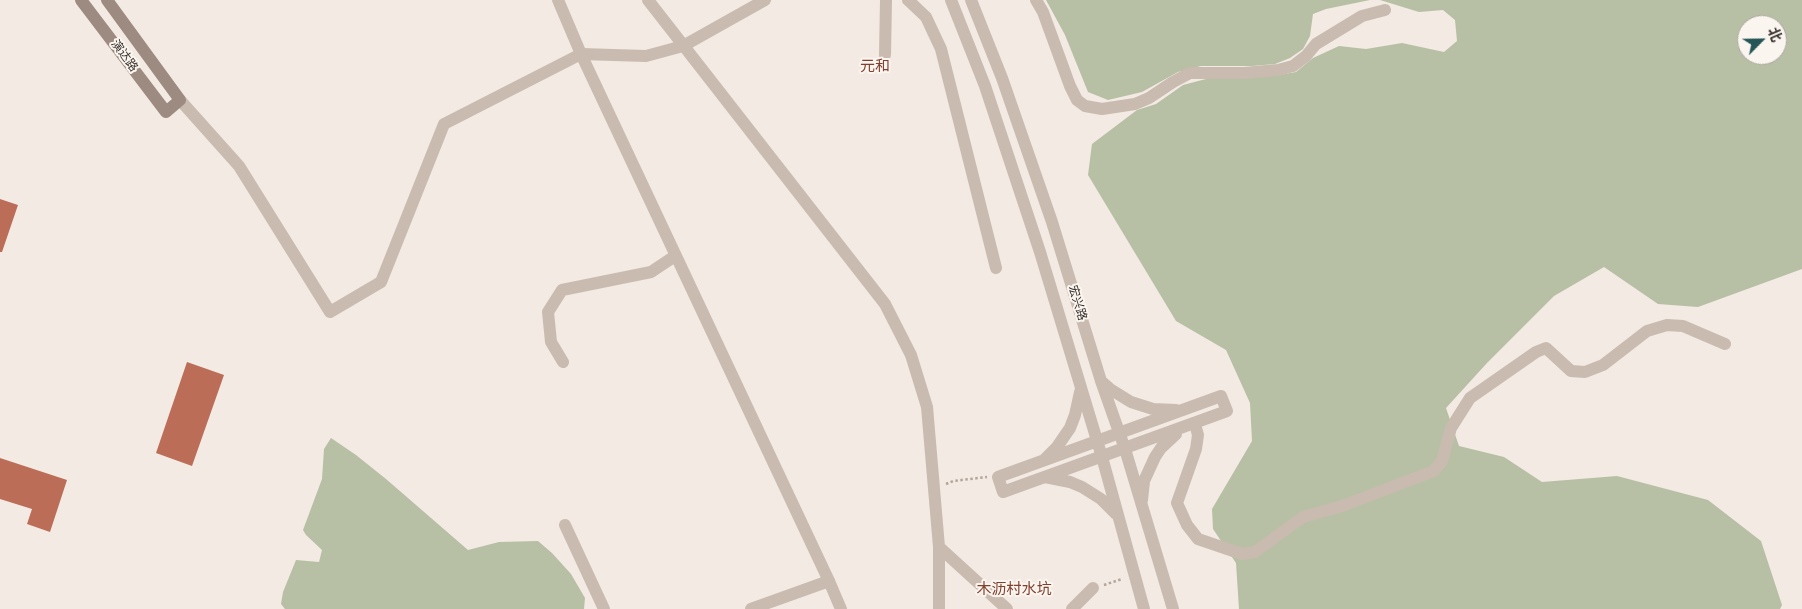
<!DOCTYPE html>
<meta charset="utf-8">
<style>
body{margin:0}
#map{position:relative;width:1802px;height:609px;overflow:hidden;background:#f2eae3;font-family:"DM Sans","Noto Sans SC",sans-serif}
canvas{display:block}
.north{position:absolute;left:1737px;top:15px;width:50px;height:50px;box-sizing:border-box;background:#faf5ef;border:1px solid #ada6a1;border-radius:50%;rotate:67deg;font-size:14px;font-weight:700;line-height:20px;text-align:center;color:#39302d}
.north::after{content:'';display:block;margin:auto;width:18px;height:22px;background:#265557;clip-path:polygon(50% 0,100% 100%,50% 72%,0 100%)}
</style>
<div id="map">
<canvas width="1802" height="609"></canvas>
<div class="north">北</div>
</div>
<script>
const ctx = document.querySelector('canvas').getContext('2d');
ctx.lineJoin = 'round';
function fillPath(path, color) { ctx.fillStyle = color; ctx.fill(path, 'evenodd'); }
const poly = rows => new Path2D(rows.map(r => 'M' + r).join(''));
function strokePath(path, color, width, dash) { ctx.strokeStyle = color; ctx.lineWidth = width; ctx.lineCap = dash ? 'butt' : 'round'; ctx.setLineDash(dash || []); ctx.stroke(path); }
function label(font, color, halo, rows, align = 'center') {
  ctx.font = font + ' "DM Sans","Noto Sans SC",sans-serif'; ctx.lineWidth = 4; ctx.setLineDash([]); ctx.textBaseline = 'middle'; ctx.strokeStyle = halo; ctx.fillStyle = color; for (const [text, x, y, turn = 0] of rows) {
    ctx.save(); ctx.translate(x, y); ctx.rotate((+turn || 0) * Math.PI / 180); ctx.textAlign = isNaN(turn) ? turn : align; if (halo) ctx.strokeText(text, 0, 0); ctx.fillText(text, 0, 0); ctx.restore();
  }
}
const green = poly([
 [1046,0,1370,0,1326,9,1313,14,1310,36,1303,49,1290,58,1275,64,1252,66,1201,66,1178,72,1142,92,1108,100,1088,92,1065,35],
 [1380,0,1802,0,1802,269,1698,307,1658,304,1604,267,1554,296,1487,363,1446,408,1459,446,1504,457,1542,482,1617,476,1708,500,1761,541,1782,605,1780,609,1239,609,1236,563,1213,529,1212,509,1252,441,1250,403,1226,350,1176,321,1088,175,1092,144,1137,110,1156,104,1183,85,1206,79,1279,75,1296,72,1313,58,1339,46,1366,49,1402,43,1444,52,1457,41,1455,20,1443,10,1419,12],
 [1747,25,1777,25,1777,55,1747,55],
 [331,438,356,455,386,479,468,550,499,542,538,541,552,553,571,574,585,598,584,609,285,609,281,604,283,592,296,560,319,562,322,550,306,535,303,530,322,479,324,449]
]);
const building = poly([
 [0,199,18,205,2,252,0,252],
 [187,362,224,375,192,466,156,453],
 [0,458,67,480,50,532,27,524,32,509,0,499]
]);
const path = poly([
 [946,484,953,481,987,477],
 [1104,585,1122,579]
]);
const minor = poly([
 [648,0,885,304,911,355,927,407,939,547,939,609],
 [908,0,926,17,941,49,996,268],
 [1036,0,1043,12,1070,86,1077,100,1085,106,1102,109,1135,104,1149,98,1173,82,1190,73,1244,73,1278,70,1293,66,1306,56,1316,44,1362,16,1385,10],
 [885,55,886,0],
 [180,100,239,166,330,312,381,282,444,124,581,54,646,56,683,46,765,0],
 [563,362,551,342,548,312,562,290,651,272,675,256],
 [1195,424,1198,435,1196,449,1177,503,1187,525,1198,539,1242,554,1255,552,1303,517,1342,506,1434,471,1442,461,1451,428,1470,398,1536,352,1546,348,1571,371,1585,372,1603,365,1647,331,1667,325,1683,326,1725,344],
 [565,525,604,609],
 [939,547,1007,609],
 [751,609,829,581],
 [1072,609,1093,588]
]);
const tertiary = poly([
 [558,0,581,54,829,581,841,609],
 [951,0,985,86,1040,252,1102,457,1144,609],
 [971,0,1002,78,1052,222,1101,381,1125,449,1173,609],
 [1101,381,1110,389,1131,402,1153,409,1176,410],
 [1221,396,1227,411,1003,492,998,477,1221,396],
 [1045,459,1057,447,1070,428,1075,415,1080,392],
 [1045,477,1070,482,1082,487,1101,499,1116,514],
 [1142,500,1144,481,1155,457,1161,448,1176,434]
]);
const secondary = poly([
 [81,0,166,112,180,100,107,0]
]);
const streetNames = [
 ["演达路",124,56,53],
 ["宏兴路",1077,303,73]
];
const quarterNames = [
 ["元和",875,67],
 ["木沥村水坑",1014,590]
];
fillPath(green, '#b7c0a4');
fillPath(building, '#bb6d58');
strokePath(path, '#b5a59a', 2.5, [2.5, 2.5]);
strokePath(minor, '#c9bbaf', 12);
strokePath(tertiary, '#c9bbaf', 12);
strokePath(secondary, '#9d8a81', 12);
label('12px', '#39302d', '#faf5ef', streetNames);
label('15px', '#813f2d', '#faf5ef', quarterNames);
</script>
